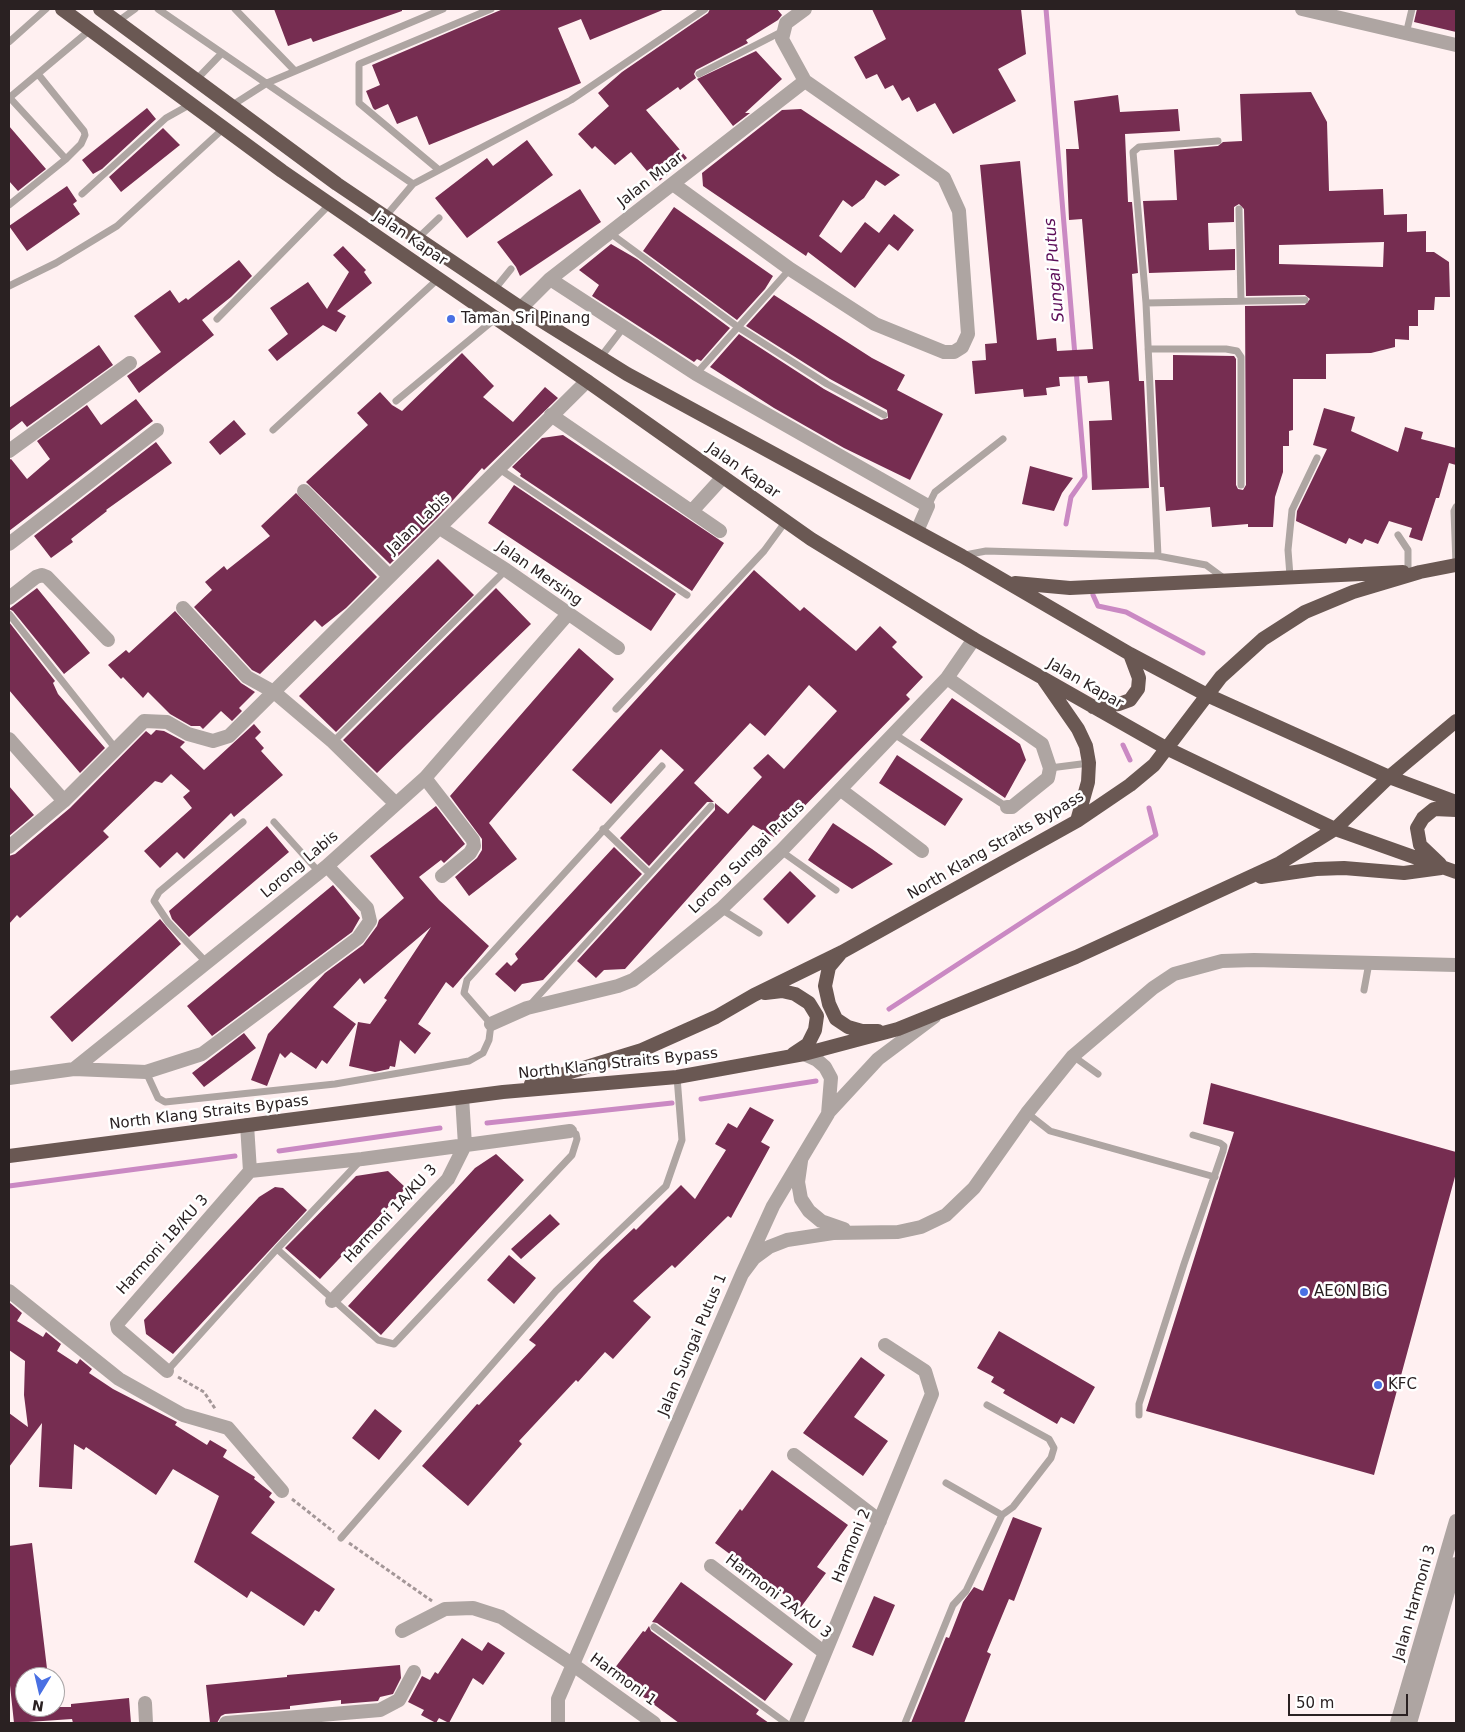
<!DOCTYPE html>
<style>
body{margin:0}
#map{position:relative;width:1465px;height:1732px;overflow:hidden;background:#fff0f1;font-family:"DejaVu Sans",sans-serif}
canvas{display:block}
.frame{position:absolute;inset:0;border:10px solid #2a2122;pointer-events:none}
.north{position:absolute;left:15px;top:1667px;width:50px;height:50px;box-sizing:border-box;background:#fff;border:1px solid #aaa6a7;border-radius:50%;rotate:189deg;font-size:14px;font-weight:700;line-height:20px;text-align:center;color:#2a2122}
.north::after{content:'';display:block;margin:auto;width:18px;height:22px;background:#4970e3;clip-path:polygon(50% 0,100% 100%,50% 72%,0 100%)}
.scale{position:absolute;left:1288px;top:1694px;width:120px;height:22px;box-sizing:border-box;border:2px solid #2a2122;border-top:0;padding-left:6px;font-size:15px;line-height:18px;white-space:nowrap;color:#2a2122;-webkit-text-stroke:4px #fff;paint-order:stroke}
</style>
<div id="map">
<canvas width="1465" height="1732"></canvas>
<div class="frame"></div>
<div class="north">N</div>
<div class="scale">50 m</div>
</div>
<script>
const ctx = document.querySelector('canvas').getContext('2d');
ctx.lineJoin = 'round';
const poly = rows => new Path2D(rows.map(r => 'M' + r).join(''));
function strokePath(path, color, width, dash) { ctx.strokeStyle = color; ctx.lineWidth = width; ctx.lineCap = dash ? 'butt' : 'round'; ctx.setLineDash(dash || []); ctx.stroke(path); }
function fillPath(path, color) { ctx.fillStyle = color; ctx.fill(path, 'evenodd'); }
function label(font, color, halo, rows, align = 'center') {
  ctx.font = font + ' "DejaVu Sans",sans-serif'; ctx.lineWidth = 5; ctx.setLineDash([]); ctx.textBaseline = 'middle'; ctx.strokeStyle = halo; ctx.fillStyle = color; for (const [text, x, y, turn = 0] of rows) {
    ctx.save(); ctx.translate(x, y); ctx.rotate((+turn || 0) * Math.PI / 180); ctx.textAlign = isNaN(turn) ? turn : align; if (halo) ctx.strokeText(text, 0, 0); ctx.fillText(text, 0, 0); ctx.restore();
  }
}
const stream = poly([
 [1046,9,1075,356],
 [1066,524,1071,497,1085,477,1076,370],
 [1093,595,1098,606,1126,612,1203,653],
 [1123,745,1130,760],
 [889,1009,1156,835,1149,808],
 [701,1099,816,1081],
 [487,1123,672,1103],
 [279,1151,440,1128],
 [9,1186,235,1156]
]);
const building = poly([
 [274,9,402,9,402,11,313,42,311,38,288,46],
 [503,9,665,9,590,40,581,19,558,28,581,83,429,145,417,116,397,124,388,104,375,110,373,108,366,91,380,85,372,65],
 [710,9,777,9,782,15,778,20,746,40,748,43,696,70,694,74,696,78,680,90,678,87,646,110,687,158,657,183,631,152,615,165,595,146,592,149,578,134,609,106,598,93,622,72,708,13],
 [872,9,1021,9,1026,54,998,69,1016,101,953,134,935,103,917,112,909,97,902,101,893,85,885,89,877,74,866,79,854,57,886,39],
 [1417,9,1456,9,1456,32,1414,22],
 [756,51,782,79,745,113,750,113,733,126,697,79],
 [1311,92,1327,122,1329,191,1383,189,1384,215,1407,214,1407,232,1426,231,1426,252,1434,252,1449,262,1450,297,1435,297,1434,310,1418,310,1418,326,1409,326,1409,340,1395,339,1395,347,1371,353,1326,354,1326,379,1293,379,1293,430,1289,431,1289,446,1283,446,1283,472,1275,497,1273,527,1248,527,1248,524,1212,527,1210,507,1166,511,1164,487,1160,487,1155,380,1173,380,1173,355,1234,356,1236,359,1236,485,1238,489,1243,490,1246,485,1245,306,1305,305,1310,299,1305,295,1246,296,1244,209,1239,204,1234,207,1234,222,1208,223,1209,250,1235,249,1235,270,1149,273,1143,201,1177,200,1174,150,1218,146,1223,142,1242,141,1240,94],
 [1384,242,1383,267,1279,264,1279,245],
 [1118,95,1120,112,1178,109,1180,131,1125,134,1128,202,1132,202,1138,273,1132,274,1139,381,1144,381,1149,488,1092,490,1089,421,1112,420,1109,381,1088,383,1087,376,1059,377,1060,386,1046,388,1047,395,1024,397,1023,389,975,394,972,361,986,360,985,344,997,343,980,165,1020,161,1037,340,1056,338,1057,351,1093,349,1082,219,1069,220,1066,149,1079,149,1074,101],
 [147,108,156,119,102,169,93,174,82,160],
 [801,109,900,175,885,186,876,180,864,198,852,207,843,200,819,236,841,253,865,222,879,233,894,214,914,230,898,251,889,244,855,288,808,252,806,256,703,186,702,173,744,140,782,110],
 [9,126,46,169,18,191,9,181],
 [163,128,180,145,121,192,109,177],
 [527,140,553,175,467,238,435,198,487,158,493,166],
 [67,186,77,201,73,204,80,214,27,251,9,226],
 [580,189,601,222,520,276,516,267,497,242],
 [674,207,773,276,765,289,737,320,643,251],
 [611,244,637,259,730,328,701,361,697,359,694,362,592,296,599,285,579,270],
 [343,246,366,270,364,272,372,283,337,311,346,316,336,332,323,325,277,361,268,350,288,334,270,308,308,282,327,309,349,272,333,255],
 [239,260,252,276,231,297,202,320,214,335,139,393,127,376,161,352,134,316,170,290,179,303,186,298,188,300],
 [774,295,872,358,905,375,897,390,943,414,910,480,844,448,774,408,710,367,739,334,824,389,881,420,888,418,887,410,830,379,746,326],
 [99,345,113,365,27,427,22,421,9,431,9,408],
 [462,353,494,386,483,397,513,422,545,387,558,398,484,470,482,468,437,518,390,564,306,482,368,425,357,413,380,392,392,405,402,411],
 [136,399,153,421,9,531,9,460,11,459,27,479,50,459,37,441,87,405,101,425],
 [1324,408,1355,417,1351,431,1398,452,1405,427,1423,432,1421,439,1456,448,1456,465,1449,463,1439,498,1436,498,1422,541,1409,537,1412,528,1389,521,1378,544,1365,539,1362,544,1349,538,1346,544,1296,521,1297,511,1327,449,1313,445],
 [234,420,246,434,220,455,209,442],
 [563,435,724,543,692,591,520,476,521,474,512,467,542,438],
 [156,442,172,463,106,510,107,511,71,539,73,542,51,558,34,536],
 [1030,466,1073,478,1062,493,1054,511,1022,504],
 [514,485,676,594,651,631,488,523],
 [296,493,377,577,346,608,322,627,315,620,260,674,252,670,194,607,212,590,205,582,224,566,227,570,270,536,261,526],
 [438,559,474,595,336,732,299,696],
 [754,570,800,611,804,607,856,651,880,626,897,642,892,647,923,677,906,695,910,699,774,837,753,825,625,969,604,970,596,978,577,961,715,810,715,803,728,814,762,777,753,768,768,754,784,769,837,711,809,685,765,736,750,723,694,783,714,802,707,802,649,866,620,838,684,770,661,749,611,804,572,770],
 [37,588,90,653,64,674,13,611,9,609],
 [496,588,531,624,377,773,343,740],
 [175,611,241,683,255,692,239,708,242,711,232,721,221,711,203,729,200,726,191,726,170,714,148,692,143,698,123,677,121,679,108,665,126,650,129,653],
 [9,622,55,681,53,683,58,694,105,748,80,773,9,690],
 [579,648,614,679,489,823,517,859,469,896,455,877,477,858,482,850,482,839,450,796],
 [952,698,1020,744,1026,760,1005,798,920,740],
 [254,724,261,732,255,738,264,748,261,751,283,775,234,817,231,813,184,859,177,852,160,868,144,851,192,808,183,797,190,791,171,774,162,783,155,781,103,831,109,837,20,918,17,915,9,924,9,856,15,854,70,808,146,731,151,735,156,730,164,731,185,742,180,747,204,770],
 [897,755,963,799,945,826,879,783],
 [9,786,34,815,9,836],
 [436,806,465,844,444,863,441,860,419,877,439,900,489,946,453,988,446,982,418,1024,431,1033,415,1054,400,1040,395,1067,390,1066,389,1069,375,1072,349,1066,358,1022,370,1024,387,1000,384,998,431,927,364,984,360,978,333,1007,356,1024,327,1064,322,1060,316,1069,291,1052,285,1058,280,1053,267,1086,251,1080,268,1034,325,973,363,945,377,926,379,920,404,898,370,856],
 [833,823,872,849,893,864,852,889,821,869,808,860],
 [267,826,289,852,189,937,172,919,169,911],
 [614,847,642,874,543,980,522,984,515,992,495,974,507,962,511,966,518,959,515,954],
 [790,871,816,896,788,924,763,899],
 [333,885,360,918,352,932,212,1036,187,1006],
 [160,919,181,944,72,1042,50,1017],
 [244,1033,256,1048,204,1087,192,1073],
 [1211,1083,1456,1152,1456,1173,1374,1475,1146,1411,1234,1132,1203,1124],
 [750,1107,774,1120,761,1142,770,1147,731,1218,728,1216,675,1268,672,1265,633,1301,651,1317,613,1359,605,1352,578,1382,576,1380,519,1441,522,1444,468,1506,422,1466,477,1404,479,1405,536,1345,529,1340,601,1259,634,1228,636,1230,681,1185,695,1199,726,1150,715,1144,728,1123,737,1128],
 [496,1154,524,1180,381,1335,348,1306,475,1168],
 [388,1171,406,1188,320,1279,285,1248,356,1176],
 [275,1187,283,1188,307,1210,173,1354,146,1334,144,1320,259,1197],
 [550,1214,560,1224,521,1259,511,1249],
 [509,1255,536,1278,514,1304,487,1280],
 [9,1302,22,1313,17,1321,43,1337,46,1332,61,1344,57,1351,77,1364,80,1359,92,1369,89,1373,113,1389,177,1422,175,1425,207,1445,210,1440,227,1450,223,1457,255,1477,254,1479,272,1493,269,1497,275,1502,251,1533,335,1589,319,1612,315,1610,304,1626,251,1591,247,1598,194,1562,219,1496,173,1469,156,1495,86,1447,84,1450,74,1444,72,1489,39,1487,42,1423,9,1467,9,1413,28,1427,24,1395,25,1361,9,1350],
 [999,1331,1095,1387,1074,1424,1061,1417,1057,1424,1003,1393,1005,1390,991,1382,994,1377,977,1368],
 [861,1357,885,1375,854,1417,888,1441,863,1476,803,1433],
 [375,1409,402,1431,379,1460,352,1438],
 [772,1470,848,1525,817,1567,826,1573,801,1607,715,1543,740,1509,742,1511],
 [1013,1517,1042,1528,1014,1601,1009,1599,987,1652,991,1654,964,1723,911,1723,946,1637,949,1638,963,1602,974,1587,983,1591],
 [32,1543,48,1677,25,1677,25,1707,71,1707,71,1704,129,1698,131,1723,73,1723,72,1719,14,1723,9,1676,9,1546],
 [681,1582,793,1664,765,1701,657,1623,652,1622],
 [874,1596,895,1605,873,1656,852,1647],
 [649,1626,651,1631,759,1710,756,1714,769,1723,679,1723,611,1673,643,1631,645,1632],
 [462,1638,482,1651,488,1642,505,1653,483,1685,473,1678,449,1723,439,1718,436,1723,421,1715,424,1710,408,1702,422,1676,430,1680,435,1672,438,1674],
 [400,1665,401,1678,393,1694,380,1697,378,1701,341,1704,341,1700,290,1706,290,1709,225,1714,221,1716,217,1723,210,1723,206,1685,287,1677,287,1675]
]);
const path = poly([
 [178,1377,204,1392,216,1410],
 [292,1499,334,1532],
 [349,1543,432,1601]
]);
const service = poly([
 [158,9,413,184,385,217],
 [235,9,295,71],
 [117,22,135,9],
 [1406,34,1412,9],
 [9,42,46,9],
 [699,74,783,31],
 [195,81,222,53],
 [9,98,90,30],
 [10,98,66,159],
 [231,106,267,83,443,9],
 [439,170,359,103,359,64,491,9],
 [413,184,571,100,705,9],
 [82,194,166,118,191,104],
 [9,205,66,159,81,144,85,135,84,131,38,74],
 [1239,209,1241,301],
 [610,233,738,327,827,384,884,415],
 [417,239,439,218],
 [9,286,56,263,117,226,223,129],
 [494,290,511,269],
 [1146,303,1133,152,1139,147,1218,141],
 [217,319,330,204],
 [1148,349,1226,349,1237,351,1241,357,1241,485],
 [600,358,623,328],
 [696,374,790,269],
 [396,401,496,318],
 [273,430,438,279],
 [498,468,687,595],
 [928,506,935,492,1003,439],
 [1456,507,1454,511,1456,564],
 [1398,535,1408,550,1408,572],
 [965,555,986,551,1158,556,1206,565,1225,579],
 [1158,556,1146,303,1305,300],
 [1290,576,1288,550,1292,510,1317,458],
 [9,614,116,749],
 [616,709,764,551,786,521],
 [894,734,1007,807],
 [333,742,506,570],
 [1050,768,1089,763],
 [274,822,319,872],
 [603,829,649,873],
 [781,851,836,890],
 [721,909,759,933],
 [206,962,168,922,154,901,159,892,243,822],
 [1364,990,1369,963],
 [529,1006,711,806],
 [1073,1056,1098,1074],
 [146,1072,158,1098,165,1102,335,1084,469,1061,483,1053,489,1040,491,1024,464,993,467,980,662,766],
 [1027,1113,1050,1131,1215,1177],
 [277,1249,378,1340,394,1344,572,1155,577,1139,576,1134,570,1131],
 [167,1371,277,1249,360,1161],
 [1139,1415,1139,1404,1184,1264,1223,1151,1224,1146,1220,1143,1193,1135],
 [946,1483,1002,1515],
 [341,1538,556,1291,666,1186,682,1140,677,1077],
 [654,1627,786,1723],
 [905,1723,953,1605,966,1591,1002,1515,1013,1507,1051,1458,1054,1448,1049,1439,987,1405]
]);
const minor = poly([
 [1302,9,1456,45],
 [673,184,790,269,875,324,944,352,954,352,962,347,968,334,959,211,944,178,805,81,782,39,786,23,805,9],
 [550,279,696,374,928,506,917,531],
 [521,308,550,279,805,81],
 [551,415,720,531],
 [9,451,130,363],
 [304,491,389,576],
 [692,511,723,477],
 [440,528,506,570,618,648],
 [9,544,157,430],
 [9,598,36,577,42,575,47,577,108,640],
 [183,608,247,677,274,692,333,742,396,804],
 [947,678,1042,744,1050,768,1048,778,1012,807,1007,807],
 [9,739,64,801],
 [425,778,473,840,474,846,470,853,442,876],
 [841,790,922,851],
 [9,847,64,801,144,721,167,722,188,734,213,741,229,736,587,381],
 [491,1024,527,1008,618,986,633,980,650,967,721,909,781,851,947,678,974,639],
 [74,1069,146,1072,202,1054,358,938,370,921,367,908,327,866],
 [9,1078,74,1069,327,866,425,778,568,614],
 [828,1113,878,1059,934,1017],
 [801,1161,798,1182,801,1199,809,1211,821,1221,844,1229],
 [250,1171,362,1159,570,1131],
 [742,1274,754,1258,769,1247,787,1240,833,1233,898,1232,921,1227,946,1215,974,1188,1027,1113,1073,1056,1153,988,1174,974,1222,961,1254,960,1456,965],
 [9,1291,119,1379,183,1415,228,1428,282,1491],
 [332,1301,448,1179,465,1145,462,1097],
 [167,1371,118,1329,117,1324,250,1171,247,1125],
 [794,1455,880,1521],
 [711,1566,825,1653],
 [402,1631,445,1609,473,1608,501,1617,572,1664,654,1723],
 [145,1703,146,1723],
 [226,1723,380,1710,399,1700,414,1672],
 [558,1723,558,1699,742,1274,773,1206,828,1114,831,1078,825,1067,817,1060,804,1054],
 [796,1723,932,1394,925,1371,885,1345],
 [1397,1723,1456,1521],
 [1410,1723,1456,1564]
]);
const trunk = poly([
 [62,9,282,171,587,381,811,539,974,639,1166,748,1335,829,1456,872],
 [100,9,337,184,521,308,627,374,962,556,1130,654,1207,695,1389,777,1456,802],
 [1015,583,1070,588,1403,572],
 [1044,680,1078,729,1086,746,1089,763,1088,782,1077,821],
 [1093,707,1119,704,1130,700,1138,689,1139,678,1130,654],
 [1440,864,1420,845,1417,828,1423,818,1434,809,1456,810],
 [1261,877,1316,869,1344,868,1404,873,1441,868],
 [840,954,829,967,825,986,829,1004,836,1019,848,1027,862,1031,878,1031],
 [765,993,782,991,795,994,809,1003,817,1016,815,1030,808,1044,793,1054],
 [531,1084,642,1050,716,1017,754,995,842,952,1077,821,1130,785,1154,765,1221,677,1263,639,1305,612,1353,592,1420,572,1456,565],
 [9,1156,503,1092,677,1077,804,1054,898,1029,1076,957,1280,863,1335,829,1389,777,1456,721]
]);
const markers = [
 [451,319,5,"#4970e3"],
 [1304,1292,5,"#4970e3"],
 [1378,1385,5,"#4970e3"]
];
const streetNames = [
 ["Jalan Muar",651,180,-38],
 ["Jalan Kapar",410,239,34],
 ["Jalan Kapar",743,471,35],
 ["Jalan Labis",419,524,-44],
 ["Jalan Mersing",539,574,35],
 ["Jalan Kapar",1085,684,30],
 ["North Klang Straits Bypass",996,846,-30],
 ["Lorong Sungai Putus",747,858,-44],
 ["Lorong Labis",300,865,-40],
 ["North Klang Straits Bypass",618,1064,-6],
 ["North Klang Straits Bypass",209,1113,-7],
 ["Harmoni 1A/KU 3",391,1214,-47],
 ["Harmoni 1B/KU 3",163,1245,-48],
 ["Jalan Sungai Putus 1",693,1345,-67],
 ["Harmoni 2",852,1546,-68],
 ["Harmoni 2A/KU 3",778,1597,37],
 ["Jalan Harmoni 3",1415,1603,-74],
 ["Harmoni 1",623,1680,36]
];
const poiNames = [
 ["Taman Sri Pinang",461,319],
 ["AEON BiG",1314,1292],
 ["KFC",1388,1385]
];
const waterNames = [
 ["Sungai Putus",1055,270,-95]
];
strokePath(stream, '#ca89c3', 5);
fillPath(building, '#762d51');
strokePath(path, '#a49798', 3, [4, 2.5]);
strokePath(service, '#aea5a2', 7);
strokePath(minor, '#aea5a2', 14);
strokePath(trunk, '#6a5853', 14);
for (const [x, y, r, color] of markers) { const dot = new Path2D(); dot.arc(x, y, r, 0, 2 * Math.PI); ctx.fillStyle = color; ctx.fill(dot); strokePath(dot, '#fff', 2); }
label('15px', '#2a2122', '#fff', streetNames);
label('15px', '#2a2122', '#fff', poiNames, 'left');
label('italic 16px', '#5c0d58', '#fff', waterNames);
</script>
